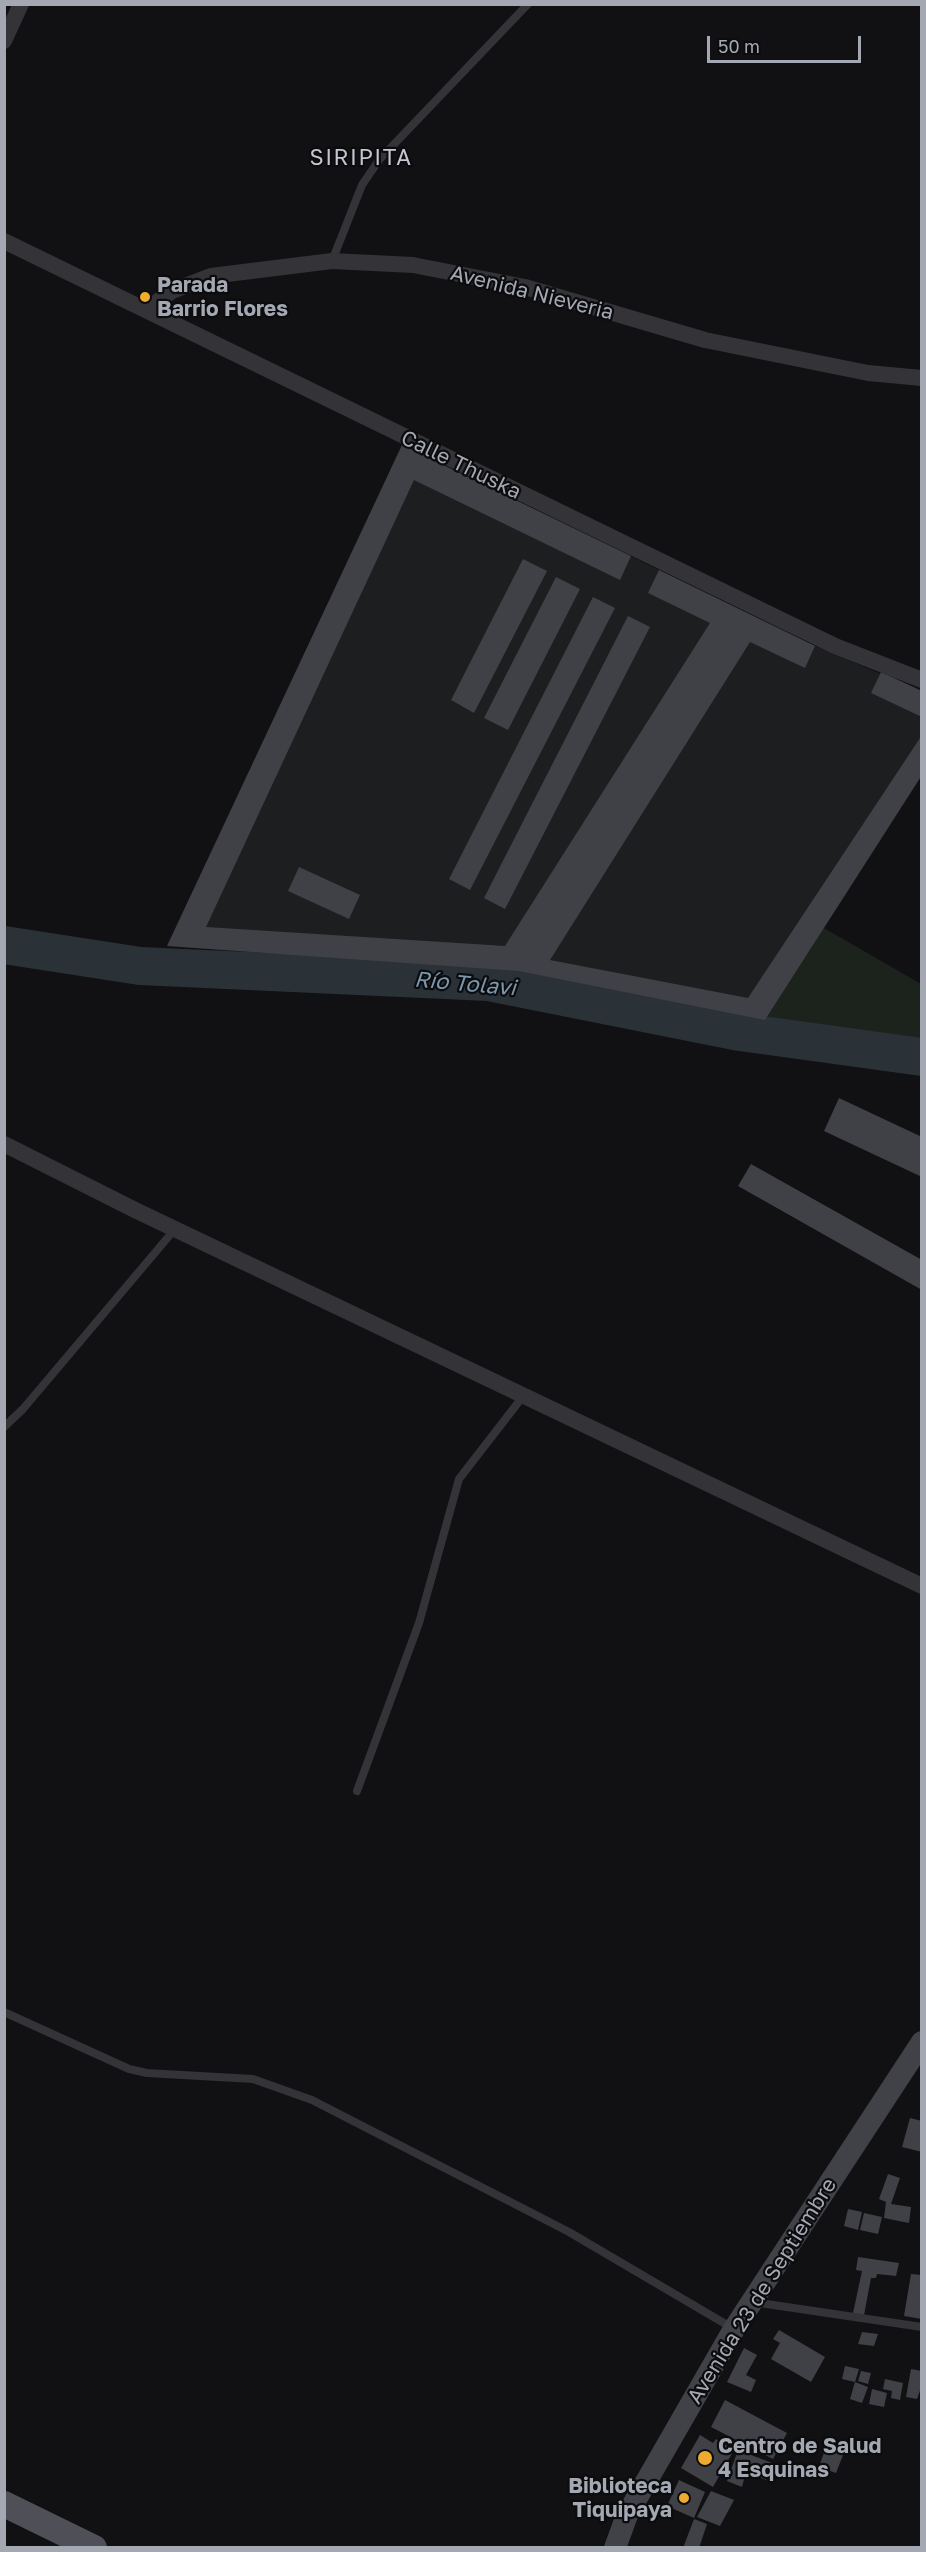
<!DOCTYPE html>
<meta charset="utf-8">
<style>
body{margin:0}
#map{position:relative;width:926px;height:2552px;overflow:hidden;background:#111113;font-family:"Golos Text",sans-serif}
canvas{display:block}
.frame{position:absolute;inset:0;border:6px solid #a3a8b3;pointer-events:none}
.scale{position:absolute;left:707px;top:36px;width:154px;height:27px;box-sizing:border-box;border:3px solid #a3a8b3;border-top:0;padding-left:8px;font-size:18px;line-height:21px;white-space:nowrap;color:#a3a8b3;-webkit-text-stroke:4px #0c0c0e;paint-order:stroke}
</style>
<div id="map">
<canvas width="926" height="2552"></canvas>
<div class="frame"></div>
<div class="scale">50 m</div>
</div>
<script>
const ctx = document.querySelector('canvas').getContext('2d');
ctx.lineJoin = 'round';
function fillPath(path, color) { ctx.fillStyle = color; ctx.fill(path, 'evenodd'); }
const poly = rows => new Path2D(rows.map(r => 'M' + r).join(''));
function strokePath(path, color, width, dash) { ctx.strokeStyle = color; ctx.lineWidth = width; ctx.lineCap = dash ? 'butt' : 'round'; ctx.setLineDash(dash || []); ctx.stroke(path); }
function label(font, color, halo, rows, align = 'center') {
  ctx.font = font + ' "Golos Text",sans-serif'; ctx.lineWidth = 4.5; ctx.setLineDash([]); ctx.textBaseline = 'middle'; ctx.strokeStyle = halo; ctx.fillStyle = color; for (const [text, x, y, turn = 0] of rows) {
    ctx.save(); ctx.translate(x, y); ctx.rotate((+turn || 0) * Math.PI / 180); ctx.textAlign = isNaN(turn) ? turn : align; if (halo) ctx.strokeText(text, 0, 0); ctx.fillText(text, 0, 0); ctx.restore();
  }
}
const built = poly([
 [402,445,815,646,921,691,921,775,765,1020,519,971,167,946]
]);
const green = poly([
 [824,928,921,984,921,1040,765,1020]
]);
const river = poly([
 [4,945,140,966,489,982,740,1032,922,1057]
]);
const building = poly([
 [402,445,631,556,620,580,414,480,206,927,505,946,710,623,648,593,659,570,815,646,805,668,750,642,550,960,748,998,922,735,922,775,765,1020,519,971,167,946],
 [523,559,547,571,474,713,451,700],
 [556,577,580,589,508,730,484,718],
 [593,597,615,608,470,890,449,879],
 [628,616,650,627,505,909,484,898],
 [881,672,922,691,922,717,871,693],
 [299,867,360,895,349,919,288,891],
 [839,1098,922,1137,922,1177,824,1131],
 [751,1164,922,1260,922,1290,738,1186],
 [910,2118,922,2121,922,2152,902,2147],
 [888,2174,900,2178,891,2204,911,2207,909,2223,884,2218,886,2202,879,2199],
 [848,2209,862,2212,858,2230,844,2226],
 [864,2213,882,2217,878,2234,860,2230],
 [858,2257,899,2263,896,2276,877,2274,876,2278,871,2278,864,2315,853,2313,862,2271,856,2270],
 [911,2274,922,2275,922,2319,904,2316],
 [779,2330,825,2357,811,2382,771,2359,780,2343,773,2339],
 [862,2332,878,2334,874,2346,858,2344],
 [744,2348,757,2355,746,2375,756,2380,751,2392,727,2382],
 [845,2366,859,2369,855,2382,842,2379],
 [911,2369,922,2371,922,2385,917,2399,906,2397],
 [861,2371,871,2373,868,2384,858,2381],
 [885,2379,903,2383,900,2400,891,2398,892,2391,883,2389],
 [855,2382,868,2387,862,2403,850,2399],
 [872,2389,887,2393,884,2407,869,2404],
 [725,2400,787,2433,773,2459,711,2427],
 [700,2435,713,2443,716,2439,734,2450,713,2487,681,2468],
 [827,2444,845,2450,836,2473,819,2467],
 [738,2450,772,2463,766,2480,746,2472,742,2487,727,2481],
 [679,2480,705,2492,694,2518,667,2506],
 [711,2491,734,2500,720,2526,697,2517],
 [694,2519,707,2524,699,2548,683,2548]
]);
const service = poly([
 [332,261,362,185,379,160,528,4],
 [4,1427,23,1409,175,1229],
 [357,1791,419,1623,459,1479,524,1395],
 [4,2012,129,2069,147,2073,253,2079,312,2100,569,2232,734,2329],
 [753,2302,922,2327]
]);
const minor = poly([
 [4,41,21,4],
 [4,241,835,646,922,680],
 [146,310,172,291,211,276,332,261,413,265,525,287,705,340,868,373,922,378],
 [4,1144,135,1210,922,1586]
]);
const secondary = poly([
 [615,2548,627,2515,734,2329,922,2042]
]);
const primary = poly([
 [4,2504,94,2548]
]);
const markers = [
 [145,297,6,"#edab2f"],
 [705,2458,8,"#edab2f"],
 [684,2498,6,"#edab2f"]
];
const poiNames = [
 ["Parada",157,285],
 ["Barrio Flores",157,309],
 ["Centro de Salud",718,2446],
 ["4 Esquinas",718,2470],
 ["Biblioteca",672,2486,"right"],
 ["Tiquipaya",672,2510,"right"]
];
const streetNames = [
 ["Avenida Nieveria",532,293,14],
 ["Calle Thuska",461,465,26],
 ["Avenida 23 de Septiembre",762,2291,-58]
];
const neighbourhoodNames = [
 ["SIRIPITA",361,158]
];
const waterNames = [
 ["Río Tolavi",465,984,5]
];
fillPath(built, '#1d1e20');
fillPath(green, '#1c231d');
strokePath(river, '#2a3238', 38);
fillPath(building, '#404146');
strokePath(service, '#333338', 8);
strokePath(minor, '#333338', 16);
strokePath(secondary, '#414248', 22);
strokePath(primary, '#4f5057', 26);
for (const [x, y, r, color] of markers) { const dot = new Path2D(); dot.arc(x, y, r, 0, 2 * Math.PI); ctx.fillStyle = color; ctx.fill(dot); strokePath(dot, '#0c0c0e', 2); }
label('bold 21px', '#a3a8b3', '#0c0c0e', poiNames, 'left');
label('21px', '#a3a8b3', '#0c0c0e', streetNames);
ctx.letterSpacing = '1.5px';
label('22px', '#c4c7cf', '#0c0c0e', neighbourhoodNames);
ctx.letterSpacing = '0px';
label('italic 22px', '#7a97ae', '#0c0c0e', waterNames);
</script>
